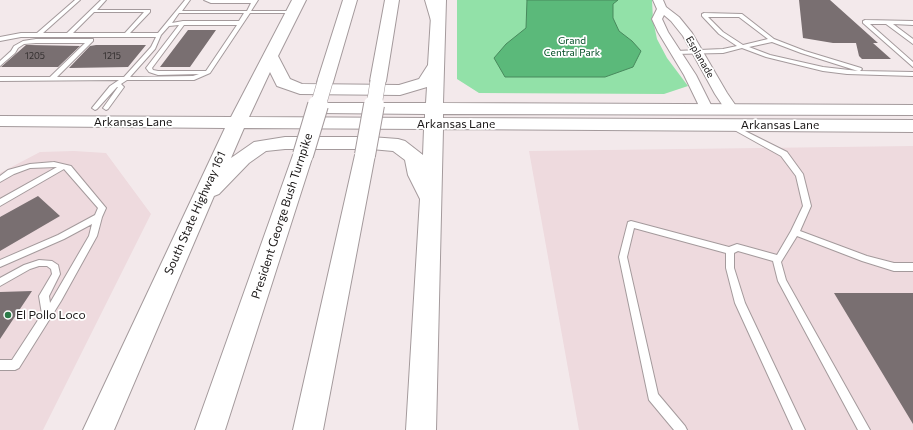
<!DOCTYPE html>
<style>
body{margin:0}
canvas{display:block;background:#f3e9eb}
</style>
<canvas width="913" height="430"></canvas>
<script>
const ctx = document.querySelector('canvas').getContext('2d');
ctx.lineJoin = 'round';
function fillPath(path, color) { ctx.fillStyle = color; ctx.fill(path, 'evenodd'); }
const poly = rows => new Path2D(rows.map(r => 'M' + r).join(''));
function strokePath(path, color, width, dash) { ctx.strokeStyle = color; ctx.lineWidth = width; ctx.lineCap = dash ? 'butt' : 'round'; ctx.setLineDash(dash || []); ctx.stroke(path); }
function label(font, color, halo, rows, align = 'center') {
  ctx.font = font + ' Commissioner,sans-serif'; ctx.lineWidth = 3.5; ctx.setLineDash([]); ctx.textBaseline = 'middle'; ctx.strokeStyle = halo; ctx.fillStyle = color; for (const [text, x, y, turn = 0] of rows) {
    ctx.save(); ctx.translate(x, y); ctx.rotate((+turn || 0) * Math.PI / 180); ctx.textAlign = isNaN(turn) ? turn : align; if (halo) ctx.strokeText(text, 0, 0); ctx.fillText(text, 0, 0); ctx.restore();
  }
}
const built = poly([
 [913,146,913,430,579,430,529,151],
 [74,151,106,153,151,214,43,430,0,430,0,173,40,152]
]);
const green = poly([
 [457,0,652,0,653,20,657,39,667,58,688,86,664,94,479,93,457,79]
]);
const water = poly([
 [527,0,618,0,613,4,613,18,619,31,632,41,641,51,633,67,605,77,505,77,494,58,506,44,526,28,527,0]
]);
const building = poly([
 [799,0,830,0,878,43,873,43,891,59,862,59,859,56,856,43,833,43,803,38],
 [188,30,216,30,190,67,160,67],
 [26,45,30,45,80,46,58,67,1,67],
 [96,45,146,45,128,67,69,68,90,46],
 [38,196,60,216,0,251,0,217],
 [32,291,0,339,0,292],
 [834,293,913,293,913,424]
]);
const lane = poly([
 [75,0,80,0,43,33,67,33,101,0,106,0,97,10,150,10,150,12,130,33,158,33,185,0,190,0,182,11,247,11,251,3,211,3,204,0,258,0,251,11,293,11,295,12,293,13,250,13,210,73,194,80,127,80,121,84,124,87,108,109,106,110,103,108,118,87,117,87,97,109,95,110,92,108,110,86,119,80,0,81,0,77,50,77,85,43,36,43,24,44,18,48,15,53,0,66,0,61,11,51,14,46,23,41,36,39,93,39,93,41,57,77,124,77,151,47,156,37,21,37,0,41,0,37,21,33,37,33,75,0],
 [94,12,144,12,125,33,73,33,94,12],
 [179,13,244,13,239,21,183,21,172,23,179,13],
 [179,25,146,68,149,72,158,75,199,74,193,76,130,77,155,49,161,35,169,26,179,25],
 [184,25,237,25,206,71,158,71,153,70,152,68,184,25],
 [704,13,742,14,774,39,805,51,861,68,862,69,860,71,913,72,913,76,847,74,823,71,766,57,742,48,723,53,674,54,674,52,676,51,723,49,737,46,719,34,702,16,702,14,704,13],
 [708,17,739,17,768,39,743,45,723,32,708,17],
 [772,42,801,53,858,71,823,67,770,55,749,47,772,42],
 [865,20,913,21,913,25,893,24,913,39,913,44,886,24,870,24,913,62,913,67,863,23,863,21,865,20],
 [731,124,787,152,803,174,811,206,800,231,867,256,894,263,913,263,913,271,894,271,862,261,797,236,781,262,786,280,870,430,858,430,778,281,773,261,738,251,734,253,734,268,745,303,805,430,793,430,735,303,726,268,726,253,634,228,627,257,658,394,685,426,687,430,674,430,649,400,619,257,628,222,631,221,729,247,737,244,777,255,791,231,803,206,796,176,781,156,729,127,729,125,731,124],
 [54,162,71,166,106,208,102,217,97,236,61,301,19,368,15,370,0,370,0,360,12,360,42,314,39,296,52,274,51,269,47,266,39,266,30,269,0,286,0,278,24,265,39,260,52,261,58,265,60,274,49,296,50,303,89,236,92,224,64,239,0,267,0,260,58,235,95,215,98,208,64,169,0,206,0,199,57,167,30,168,14,174,0,182,0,176,8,170,30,164,54,162]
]);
const street = poly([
 [653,0,663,0,666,7,679,17,692,33,727,93,738,109,737,112,727,112,715,94,683,36,671,21,664,15,662,19,668,32,696,75,713,109,707,113,702,112,684,75,658,32,652,19,657,9,653,0]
]);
const secondary = poly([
 [292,0,306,0,278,56,290,79,302,84,399,85,419,79,428,65,432,0,446,0,443,103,913,105,913,115,443,114,443,118,913,120,913,132,443,129,436,430,406,430,420,199,408,175,405,160,393,151,371,149,285,149,266,151,249,163,219,194,214,196,114,430,83,430,225,128,0,126,0,116,231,117,292,0],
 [270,72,277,86,300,94,400,95,427,87,426,103,319,103,313,104,310,108,313,112,319,113,425,114,425,118,249,117,270,72],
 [244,128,424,129,423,155,405,141,398,139,371,137,285,137,254,142,231,158,244,128]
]);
const highway = poly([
 [343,0,357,0,333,82,331,86,325,87,319,86,317,82,343,0],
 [385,0,399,0,386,81,384,85,378,86,372,85,370,81,385,0],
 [425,0,439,0,444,21,442,24,432,24,425,0],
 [303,149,310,151,313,155,225,430,195,430,293,155,296,151,303,149],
 [365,149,372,151,375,155,323,430,293,430,355,155,358,151,365,149]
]);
const highwayBridgeFar1 = poly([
 [318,106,325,82],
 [374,106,378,81]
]);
const highwayBridge = poly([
 [303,155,318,105],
 [365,155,374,105]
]);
const markers = [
 [8,315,4,"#2d7a48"]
];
const farNumbernames = [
 ["1205",35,56],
 ["1215",112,56]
];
const farParknames = [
 ["Grand",572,41],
 ["Central Park",572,53]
];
const farStreetnames = [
 ["Esplanade",700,57,60]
];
const streetNames = [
 ["Arkansas Lane",133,122],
 ["Arkansas Lane",456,124],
 ["Arkansas Lane",780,125],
 ["South State Highway 161",195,213,-66],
 ["President George Bush Turnpike",282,216,-72]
];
const poiNames = [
 ["El Pollo Loco",16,315]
];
fillPath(built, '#eedade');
fillPath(green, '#92e1a8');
fillPath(water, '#5bb97a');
strokePath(water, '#48895d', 1);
fillPath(building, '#796f71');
strokePath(lane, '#a49a9c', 2);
strokePath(street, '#a49a9c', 2);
strokePath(secondary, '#a49a9c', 2);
strokePath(highway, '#a49a9c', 2);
fillPath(lane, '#fff');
fillPath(street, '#fff');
fillPath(secondary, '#fff');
fillPath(highway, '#fff');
strokePath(highwayBridgeFar1, '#a49a9c', 16, []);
strokePath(highwayBridge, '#a49a9c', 22, []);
strokePath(highwayBridgeFar1, '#fff', 15);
strokePath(highwayBridge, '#fff', 20);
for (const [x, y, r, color] of markers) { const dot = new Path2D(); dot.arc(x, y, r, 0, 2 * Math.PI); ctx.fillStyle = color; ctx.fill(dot); strokePath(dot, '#fff', 1.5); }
label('9px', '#322e2e', null, farNumbernames);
label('10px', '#024d25', '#fff', farParknames);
label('10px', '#1b1818', '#fff', farStreetnames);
label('12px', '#1b1818', '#fff', streetNames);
label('12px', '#1b1818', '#fff', poiNames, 'left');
</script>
